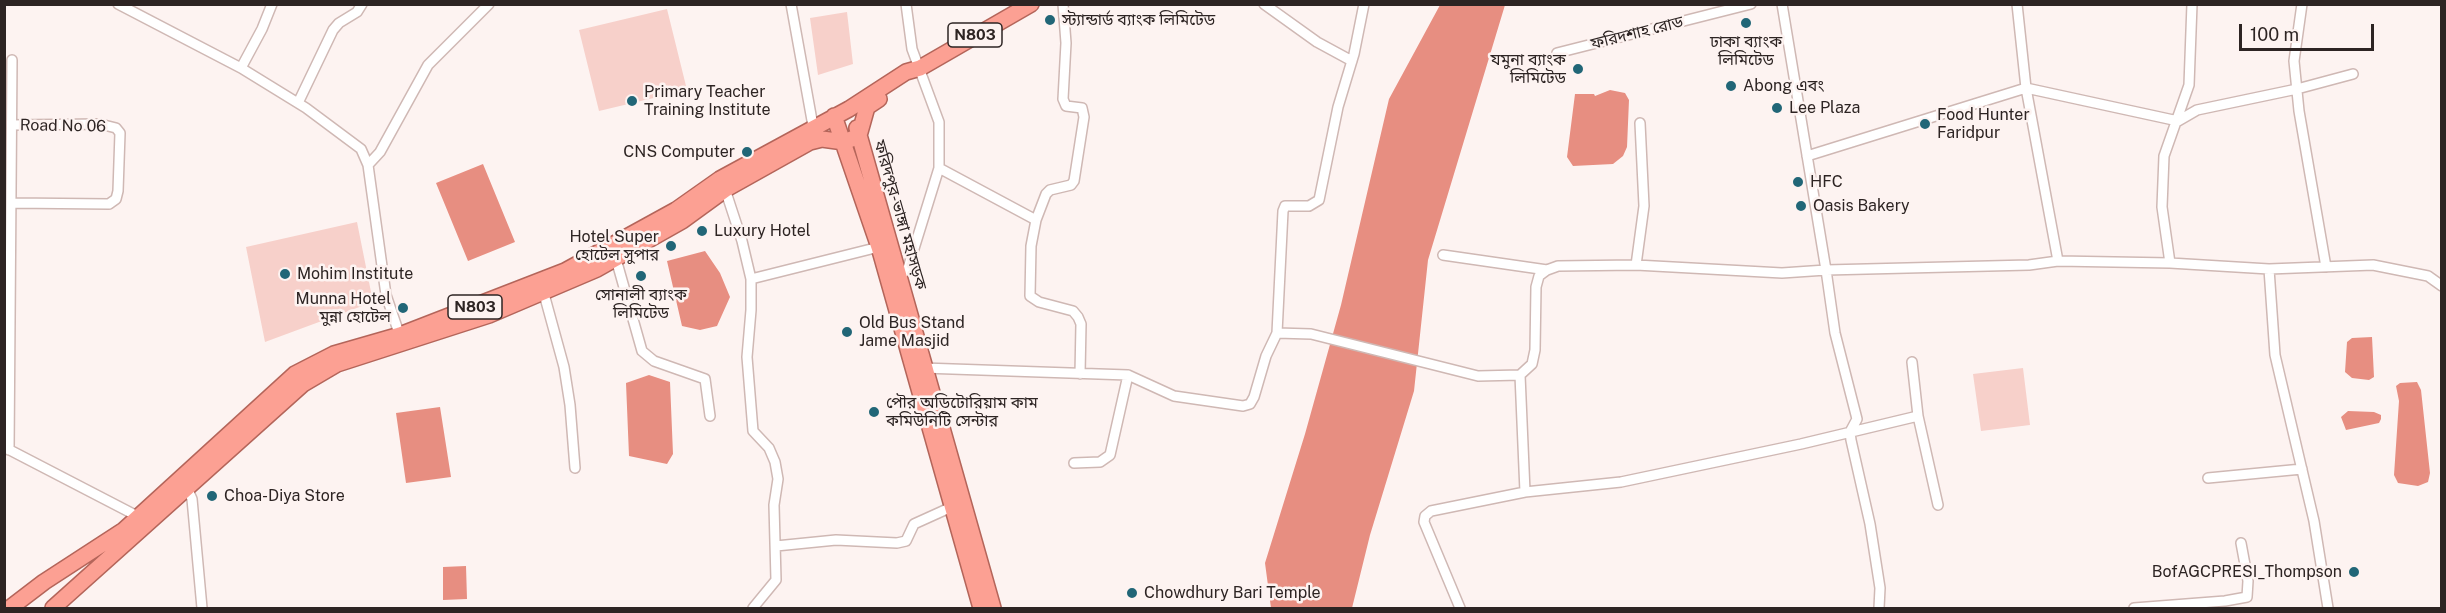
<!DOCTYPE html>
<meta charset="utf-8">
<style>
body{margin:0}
#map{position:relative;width:2446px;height:613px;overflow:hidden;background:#fdf3f1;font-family:"Public Sans",sans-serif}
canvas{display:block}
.frame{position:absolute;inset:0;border:6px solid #2d2423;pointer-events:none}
.scale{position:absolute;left:2239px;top:24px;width:135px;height:27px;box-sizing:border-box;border:3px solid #2d2423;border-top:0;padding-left:8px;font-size:18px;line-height:21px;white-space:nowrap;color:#2d2423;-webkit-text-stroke:4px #fdf3f1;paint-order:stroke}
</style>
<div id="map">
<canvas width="2446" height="613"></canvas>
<div class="frame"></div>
<div class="scale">100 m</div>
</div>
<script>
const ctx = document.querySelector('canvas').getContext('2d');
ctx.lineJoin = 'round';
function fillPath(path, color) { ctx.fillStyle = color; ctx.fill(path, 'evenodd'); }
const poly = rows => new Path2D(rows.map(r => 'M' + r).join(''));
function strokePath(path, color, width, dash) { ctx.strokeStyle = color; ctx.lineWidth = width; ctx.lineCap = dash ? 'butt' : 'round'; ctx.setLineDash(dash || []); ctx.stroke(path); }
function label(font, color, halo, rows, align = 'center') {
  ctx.font = font + ' "Public Sans","Noto Sans Bengali",sans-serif'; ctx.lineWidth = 5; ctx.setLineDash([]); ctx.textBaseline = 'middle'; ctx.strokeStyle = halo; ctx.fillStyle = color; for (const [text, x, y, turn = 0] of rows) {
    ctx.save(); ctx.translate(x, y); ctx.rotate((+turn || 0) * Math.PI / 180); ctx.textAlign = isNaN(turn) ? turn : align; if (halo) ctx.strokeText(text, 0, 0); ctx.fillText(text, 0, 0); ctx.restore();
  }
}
const green = poly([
 [667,9,687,90,599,111,579,30],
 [847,12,853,64,818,75,810,18],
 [357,222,373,302,265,342,246,247],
 [2023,368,2030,425,1981,431,1973,374]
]);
const water = poly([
 [1440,5,1505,5,1428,260,1414,391,1370,535,1352,608,1271,608,1265,563,1305,434,1341,305,1389,99],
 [1610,90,1625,93,1629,100,1627,147,1623,156,1613,164,1573,166,1567,157,1575,94,1594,94,1595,96],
 [483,164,515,242,468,261,436,183],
 [705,251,720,273,730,297,717,326,700,330,682,326,667,261],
 [2372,337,2374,377,2369,380,2352,378,2345,372,2347,342,2352,338],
 [649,375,670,382,673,454,667,464,629,456,626,383],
 [2417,382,2421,390,2430,473,2428,482,2418,486,2398,483,2394,475,2399,401,2396,386,2400,383],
 [440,407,451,477,406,483,396,413],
 [2348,411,2374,412,2381,415,2381,419,2379,423,2346,430,2341,417],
 [466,566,467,599,443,600,443,567]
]);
const minor = poly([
 [118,4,241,68,306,108,361,149,368,165,386,295,401,339],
 [791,4,813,126],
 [906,4,912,49,939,122,939,168,1036,220,1031,246,1030,296,1039,302,1073,311,1078,317,1081,324,1080,374],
 [1264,4,1317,42,1352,61],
 [1782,4,1826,270,2029,265,2058,261,2170,263,2269,269,2373,265,2428,276,2442,286],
 [2017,4,2026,88,2058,261],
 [2302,4,2294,61,2299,111,2326,267],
 [1557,53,1751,4],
 [241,68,262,29,272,4],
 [298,103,333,30,339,23,357,12,362,4],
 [1807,156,2026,88,2178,121,2197,110,2297,89,2353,74],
 [368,165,380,152,428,65,489,4],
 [724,186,742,241,751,279,751,310,747,357,753,431,769,448,775,462,778,479,774,505,776,580,753,608],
 [12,203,109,204,116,199,118,191,120,133,116,128,100,124,12,125],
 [1036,220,1046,194,1050,190,1071,185,1074,181,1084,117,1082,108,1066,106,1063,99,1066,43,1063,4],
 [1443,255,1547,270],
 [616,259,642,351,654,361,705,379,710,416],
 [2170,263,2162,207,2164,156,2189,85,2192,4],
 [1636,265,1644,206,1640,123],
 [2269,269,2275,355,2314,521,2328,608],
 [900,277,908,268,939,168],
 [751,279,879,247],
 [544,294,564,367,570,405,575,468],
 [1277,333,1283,211,1285,206,1309,206,1319,200,1338,107,1354,54,1364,4],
 [1912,362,1918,416,1938,505],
 [923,368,1128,375,1174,396,1243,406,1250,404,1254,397,1266,356,1277,333,1311,334,1478,376,1520,375],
 [4,447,141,518],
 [9,450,12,60],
 [1074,463,1100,462,1110,455,1128,375],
 [2208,478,2302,469],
 [186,485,192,499,202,608],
 [1525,492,1520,375,1532,364,1535,350,1536,287,1539,276,1547,270,1558,266,1636,265,1782,273,1826,270,1835,333,1857,419,1850,432,1851,440,1870,524,1880,588,1879,608],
 [776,546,836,540,897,543,906,541,914,524,956,505],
 [1460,608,1424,522,1425,516,1431,511,1525,492,1621,482,1801,444,1918,416],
 [2134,608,2225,601,2247,597,2248,581,2241,543]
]);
const trunk = poly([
 [834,116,879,247,981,608],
 [857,128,993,608],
 [10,608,44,582,124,530,295,374,334,354,400,335,565,271,676,210,720,179,849,109,906,72,920,68,1031,4],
 [53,608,303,384,337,364,489,315,597,269,682,221,726,189,810,142,822,139,844,142,854,138,860,132,867,107,879,99]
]);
const markers = [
 [1050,20,6,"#216677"],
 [1746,23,6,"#216677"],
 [1578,69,6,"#216677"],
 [1731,86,6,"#216677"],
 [632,101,6,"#216677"],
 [1777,108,6,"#216677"],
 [1925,124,6,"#216677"],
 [747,152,6,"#216677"],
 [1798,182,6,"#216677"],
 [1801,206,6,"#216677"],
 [702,231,6,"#216677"],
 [671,246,6,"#216677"],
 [285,274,6,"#216677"],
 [641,276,6,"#216677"],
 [403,308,6,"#216677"],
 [847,332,6,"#216677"],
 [874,412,6,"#216677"],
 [212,496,6,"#216677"],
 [2354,572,6,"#216677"],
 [1132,593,6,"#216677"]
];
const shields = [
 [975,35,54],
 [475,307,54]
];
const shieldNames = [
 ["N803",975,35],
 ["N803",475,307]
];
const poiNames = [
 ["স্ট্যান্ডার্ড ব্যাংক লিমিটেড",1062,20],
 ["ঢাকা ব্যাংক",1746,42,"center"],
 ["লিমিটেড",1746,60,"center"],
 ["যমুনা ব্যাংক",1566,60,"right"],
 ["লিমিটেড",1566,78,"right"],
 ["Abong এবং",1743,86],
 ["Primary Teacher",644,92],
 ["Training Institute",644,110],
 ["Lee Plaza",1789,108],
 ["Food Hunter",1937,115],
 ["Faridpur",1937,133],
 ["CNS Computer",735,152,"right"],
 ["HFC",1810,182],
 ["Oasis Bakery",1813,206],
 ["Luxury Hotel",714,231],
 ["Hotel Super",659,237,"right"],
 ["হোটেল সুপার",659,255,"right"],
 ["Mohim Institute",297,274],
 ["সোনালী ব্যাংক",641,295,"center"],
 ["লিমিটেড",641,313,"center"],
 ["Munna Hotel",391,299,"right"],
 ["মুন্না হোটেল",391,317,"right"],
 ["Old Bus Stand",859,323],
 ["Jame Masjid",859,341],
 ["পৌর অডিটোরিয়াম কাম",886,403],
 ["কমিউনিটি সেন্টার",886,421],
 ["Choa-Diya Store",224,496],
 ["BofAGCPRESI_Thompson",2342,572,"right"],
 ["Chowdhury Bari Temple",1144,593]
];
const streetNames = [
 ["ফরিদশাহ রোড",1637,33,-14],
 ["Road No 06",63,126,1],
 ["ফরিদপুর-ভাঙ্গা মহাসড়ক",900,215,74]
];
fillPath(green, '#f7d0ca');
fillPath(water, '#e78e81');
strokePath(minor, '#cfb8b4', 12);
strokePath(trunk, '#b4655a', 18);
strokePath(minor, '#fff', 9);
strokePath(trunk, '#fca093', 15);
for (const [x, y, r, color] of markers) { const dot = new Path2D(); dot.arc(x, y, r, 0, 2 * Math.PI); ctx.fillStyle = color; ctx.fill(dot); strokePath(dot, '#fdf3f1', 2); }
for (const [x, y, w] of shields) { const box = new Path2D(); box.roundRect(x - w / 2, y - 12, w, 24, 4.5); ctx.fillStyle = '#fdf3f1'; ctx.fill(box); strokePath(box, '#2d2423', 1.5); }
label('bold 15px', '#2d2423', null, shieldNames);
label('16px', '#2d2423', '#fdf3f1', poiNames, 'left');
label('16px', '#2d2423', '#fdf3f1', streetNames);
</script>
